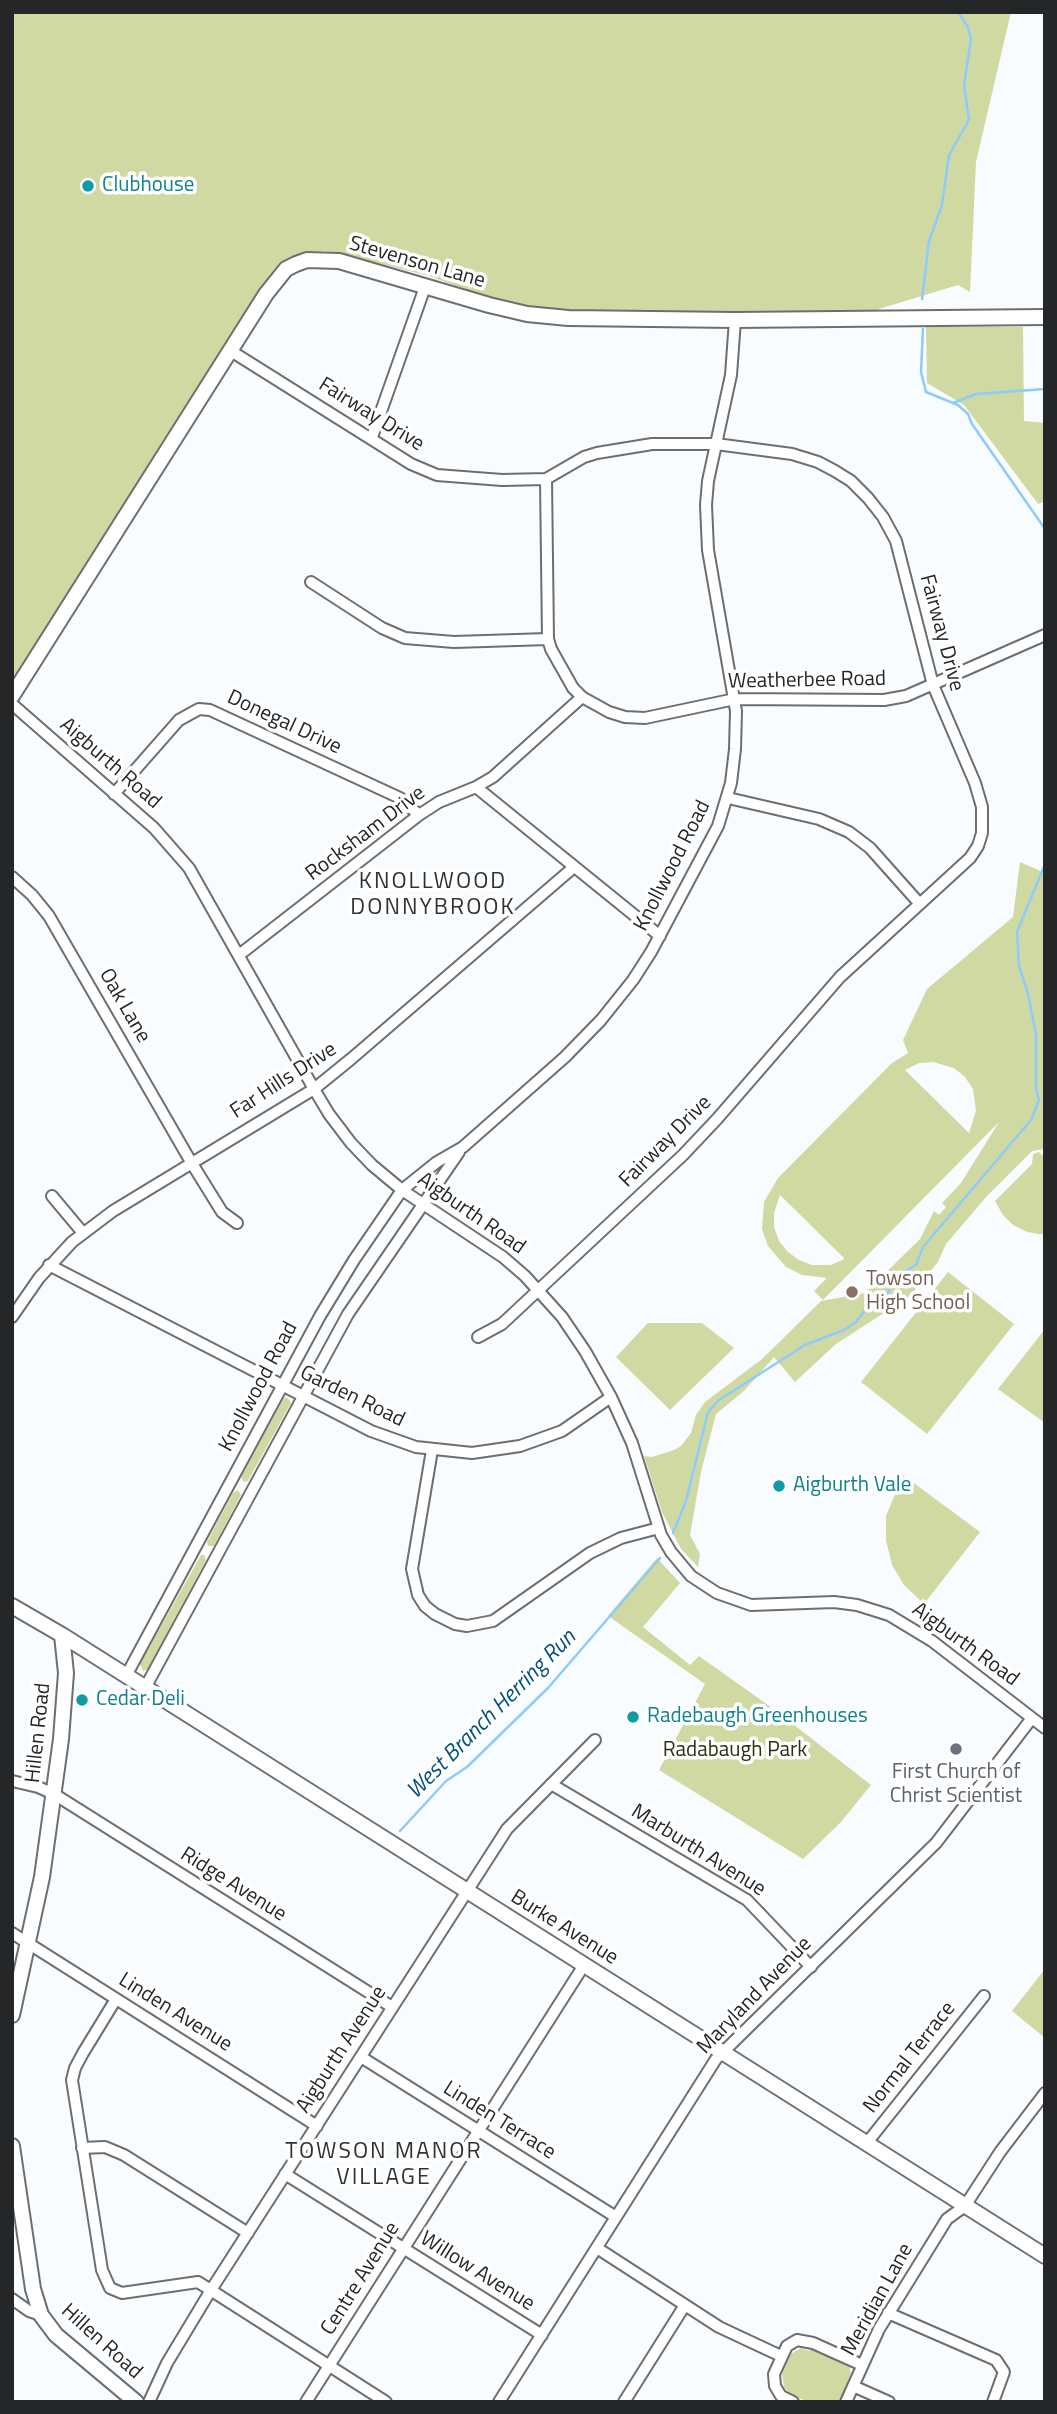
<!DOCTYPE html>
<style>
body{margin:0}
#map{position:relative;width:1057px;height:2414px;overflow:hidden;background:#f9fcff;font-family:"Titillium Web",sans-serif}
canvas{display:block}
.frame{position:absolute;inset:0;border:14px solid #242627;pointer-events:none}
</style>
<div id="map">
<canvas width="1057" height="2414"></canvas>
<div class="frame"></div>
</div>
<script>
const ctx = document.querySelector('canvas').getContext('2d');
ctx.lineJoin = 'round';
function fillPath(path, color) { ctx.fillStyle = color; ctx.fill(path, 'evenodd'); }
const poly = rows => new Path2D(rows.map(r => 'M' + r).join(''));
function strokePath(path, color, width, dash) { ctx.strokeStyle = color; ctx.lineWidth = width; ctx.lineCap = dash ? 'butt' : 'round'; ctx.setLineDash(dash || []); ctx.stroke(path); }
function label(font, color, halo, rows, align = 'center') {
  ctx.font = font + ' "Titillium Web",sans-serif'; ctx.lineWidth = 7; ctx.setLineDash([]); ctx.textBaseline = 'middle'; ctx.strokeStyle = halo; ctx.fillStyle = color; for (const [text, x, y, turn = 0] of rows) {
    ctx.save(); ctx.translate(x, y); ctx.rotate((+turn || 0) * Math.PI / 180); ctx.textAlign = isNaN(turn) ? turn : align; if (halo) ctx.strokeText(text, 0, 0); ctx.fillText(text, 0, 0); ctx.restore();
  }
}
const green = poly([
 [12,12,1011,12,976,162,970,292,958,285,866,313,719,311,631,315,538,310,487,297,429,276,362,259,324,251,302,254,275,268,12,685],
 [926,327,1023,327,1024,421,1045,423,1043,502,1038,504,964,405,927,383],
 [1020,862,1045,873,1045,1149,1032,1151,987,1196,946,1244,938,1262,910,1296,836,1344,795,1382,774,1357,744,1391,716,1414,701,1472,690,1535,700,1554,698,1567,681,1549,662,1512,644,1456,652,1457,674,1450,681,1446,691,1433,696,1415,705,1402,762,1359,821,1301,865,1293,920,1239,934,1211,939,1215,946,1207,942,1203,961,1183,999,1122,823,1300,814,1291,827,1278,802,1275,786,1267,768,1246,762,1229,764,1202,778,1178,892,1063,908,1053,903,1040,927,989,1013,917],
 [933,1062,954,1068,965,1077,973,1089,976,1111,969,1133,905,1070,919,1063],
 [780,1195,844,1258,844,1259,831,1265,812,1265,799,1260,788,1252,779,1241,774,1227,774,1213],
 [1039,1152,1045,1158,1045,1234,1039,1234,1027,1232,1013,1225,1003,1215,995,1201,1032,1164,1033,1154],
 [948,1272,1014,1324,927,1434,861,1382],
 [648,1323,702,1323,734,1348,670,1410,616,1357],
 [1045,1329,1045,1423,998,1389],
 [284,1398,288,1398,291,1403,248,1481,244,1482,241,1477],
 [903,1475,980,1532,924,1604,904,1585,892,1565,886,1540,886,1516],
 [238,1490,241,1495,214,1546,208,1546,207,1542,233,1493],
 [201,1555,204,1555,206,1560,148,1669,143,1671,140,1664],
 [657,1558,680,1583,643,1627,690,1665,699,1656,775,1710,871,1785,841,1822,803,1859,659,1770,705,1684,608,1616],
 [1045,1969,1045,2038,1012,2011],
 [801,2348,809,2351,810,2349,849,2366,851,2373,841,2402,808,2402,790,2394,784,2387,782,2374,791,2354]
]);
const stream = poly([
 [922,299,929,241,942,205,949,155,969,120,964,85,971,39,968,27,958,12],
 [923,329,921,372,926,392,958,405,968,414,972,424,1045,529],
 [953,403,976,394,1045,389],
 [673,1533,686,1501,708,1412,719,1400,805,1345,844,1330,856,1322,867,1308,882,1302,898,1275,916,1265,923,1247,1031,1120,1039,1100,1036,1088,1036,1035,1028,993,1019,966,1017,932,1045,864],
 [400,1831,446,1781,467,1767,548,1688,660,1558]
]);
const minor = poly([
 [231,351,411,464,437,475,502,480,546,479,584,457,597,453,652,444,716,444,792,454,818,462,835,471,851,481,868,498,883,517,896,541,933,685,975,783,982,807,982,833,978,846,970,858,840,977,717,1119,683,1155,502,1324,478,1337],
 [372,437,425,287],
 [546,479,548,639,551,649,573,688,582,697,609,712,625,717,645,718,735,699,884,700,906,696,1045,635],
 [311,582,382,628,405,638,454,642,548,639],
 [12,704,154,828,189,868,314,1089,329,1114,351,1143,372,1165,402,1190,503,1257,525,1276,562,1317,585,1351,611,1397,632,1443,661,1535,671,1552,691,1576,717,1593,751,1605,834,1602,857,1605,889,1615,932,1641,1045,1728],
 [476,787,660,936],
 [114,794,179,720,199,709,210,710,400,798,419,815],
 [728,798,819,819,849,832,870,848,919,903],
 [12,877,32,895,49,916,191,1162,222,1212,237,1223],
 [239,955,419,815,439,802,476,787,493,777,582,697],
 [52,1196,83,1233],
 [49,1265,371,1431,416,1447,472,1453,520,1446,562,1431,611,1397],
 [12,1317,39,1278,72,1242,113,1211,314,1089,351,1059,574,867],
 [432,1450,412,1569,418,1595,425,1606,435,1614,455,1624,467,1626,493,1621,590,1553,621,1538,659,1528],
 [126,1676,320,1316,354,1260,402,1190,437,1162,463,1147,565,1057,601,1020,633,980,651,952,718,826,731,783,735,749,736,711,708,550,706,505,708,481,731,375,735,320],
 [145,1688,348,1314,459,1152],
 [12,1781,38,1787,54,1794,392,2007],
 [551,1784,747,1900,811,1967],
 [12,1933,317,2126],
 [116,1999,83,2053,75,2068,72,2080,102,2270,110,2288,122,2293,198,2282,386,2402],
 [361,2057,616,2217],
 [866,2144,984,1996],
 [82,2148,105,2147,124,2155,248,2233],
 [285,2174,542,2335],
 [597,2248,719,2327,781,2356],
 [12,2299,29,2311,41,2315],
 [888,2313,996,2360,1004,2372,993,2402],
 [853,2386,889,2402],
 [149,2402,167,2363,211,2290,507,1829,595,1740],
 [306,2402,584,1965],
 [499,2402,716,2059,936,1843,1032,1718],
 [624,2402,685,2305],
 [793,2402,781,2396,775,2386,774,2374,787,2346,797,2340,813,2343,862,2365],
 [846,2402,879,2329,947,2219,965,2206,1000,2152,1045,2093]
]);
const tertiary = poly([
 [12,696,266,294,286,269,296,264,307,260,339,261,489,305,527,314,568,318,735,320,1045,317],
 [12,1606,62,1635,1045,2256],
 [12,2015,42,1877,61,1739,66,1673,62,1635],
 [12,2146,33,2289,41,2315,56,2335,136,2402]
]);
const markers = [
 [88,186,7,"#0f9aa8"],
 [852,1292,7,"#8d6e63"],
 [779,1486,7,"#0f9aa8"],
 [82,1700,7,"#0f9aa8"],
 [633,1717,7,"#0f9aa8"],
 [956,1749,7,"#6b7280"]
];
const cultureNames = [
 ["Clubhouse",102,186],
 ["Aigburth Vale",793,1486],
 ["Cedar Deli",96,1700],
 ["Radebaugh Greenhouses",647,1717]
];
const streetNames = [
 ["Stevenson Lane",417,263,16],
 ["Fairway Drive",371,415,32],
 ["Fairway Drive",941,633,75],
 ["Weatherbee Road",807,681,-1],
 ["Donegal Drive",284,723,25],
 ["Aigburth Road",110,764,41],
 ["Rocksham Drive",366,834,-37],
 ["Knollwood Road",673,866,-63],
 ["Oak Lane",124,1006,60],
 ["Far Hills Drive",284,1081,-33],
 ["Fairway Drive",666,1142,-45],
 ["Aigburth Road",471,1214,35],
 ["Knollwood Road",259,1387,-62],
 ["Garden Road",352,1397,26],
 ["Aigburth Road",965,1645,36],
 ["Hillen Road",39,1733,-84],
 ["Marburth Avenue",698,1851,32],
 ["Ridge Avenue",233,1885,32],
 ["Burke Avenue",564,1928,32],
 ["Maryland Avenue",755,1996,-46],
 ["Linden Avenue",175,2013,32],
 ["Aigburth Avenue",342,2050,-57],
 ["Normal Terrace",910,2058,-52],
 ["Linden Terrace",499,2121,32],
 ["Willow Avenue",477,2272,32],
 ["Centre Avenue",361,2279,-58],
 ["Meridian Lane",878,2300,-61],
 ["Hillen Road",101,2342,42]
];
const educationNames = [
 ["Towson",866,1280],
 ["High School",866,1304]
];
const parkNames = [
 ["Radabaugh Park",735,1751]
];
const worshipNames = [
 ["First Church of",956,1773],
 ["Christ Scientist",956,1797]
];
const neighbourhoodNames = [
 ["KNOLLWOOD",433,882],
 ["DONNYBROOK",433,908],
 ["TOWSON MANOR",384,2152],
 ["VILLAGE",384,2178]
];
const waterNames = [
 ["West Branch Herring Run",492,1715,-45]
];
fillPath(green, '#d1d9a2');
strokePath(stream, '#8ccbfc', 2.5);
strokePath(minor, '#6c6f72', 14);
strokePath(tertiary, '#6c6f72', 18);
strokePath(minor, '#fff', 10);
strokePath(tertiary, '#fff', 14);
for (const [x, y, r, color] of markers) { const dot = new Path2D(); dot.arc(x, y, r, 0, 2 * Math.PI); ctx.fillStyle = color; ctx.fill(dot); strokePath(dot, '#fff', 2.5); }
label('21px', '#0d838f', '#fff', cultureNames, 'left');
label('21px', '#242627', '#fff', streetNames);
label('21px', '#785e54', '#fff', educationNames, 'left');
label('21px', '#2d3011', '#fff', parkNames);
label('21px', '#5b616d', '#fff', worshipNames);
ctx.letterSpacing = '2px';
label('23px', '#303336', '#fff', neighbourhoodNames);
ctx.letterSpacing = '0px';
label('italic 23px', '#02517d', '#fff', waterNames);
</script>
